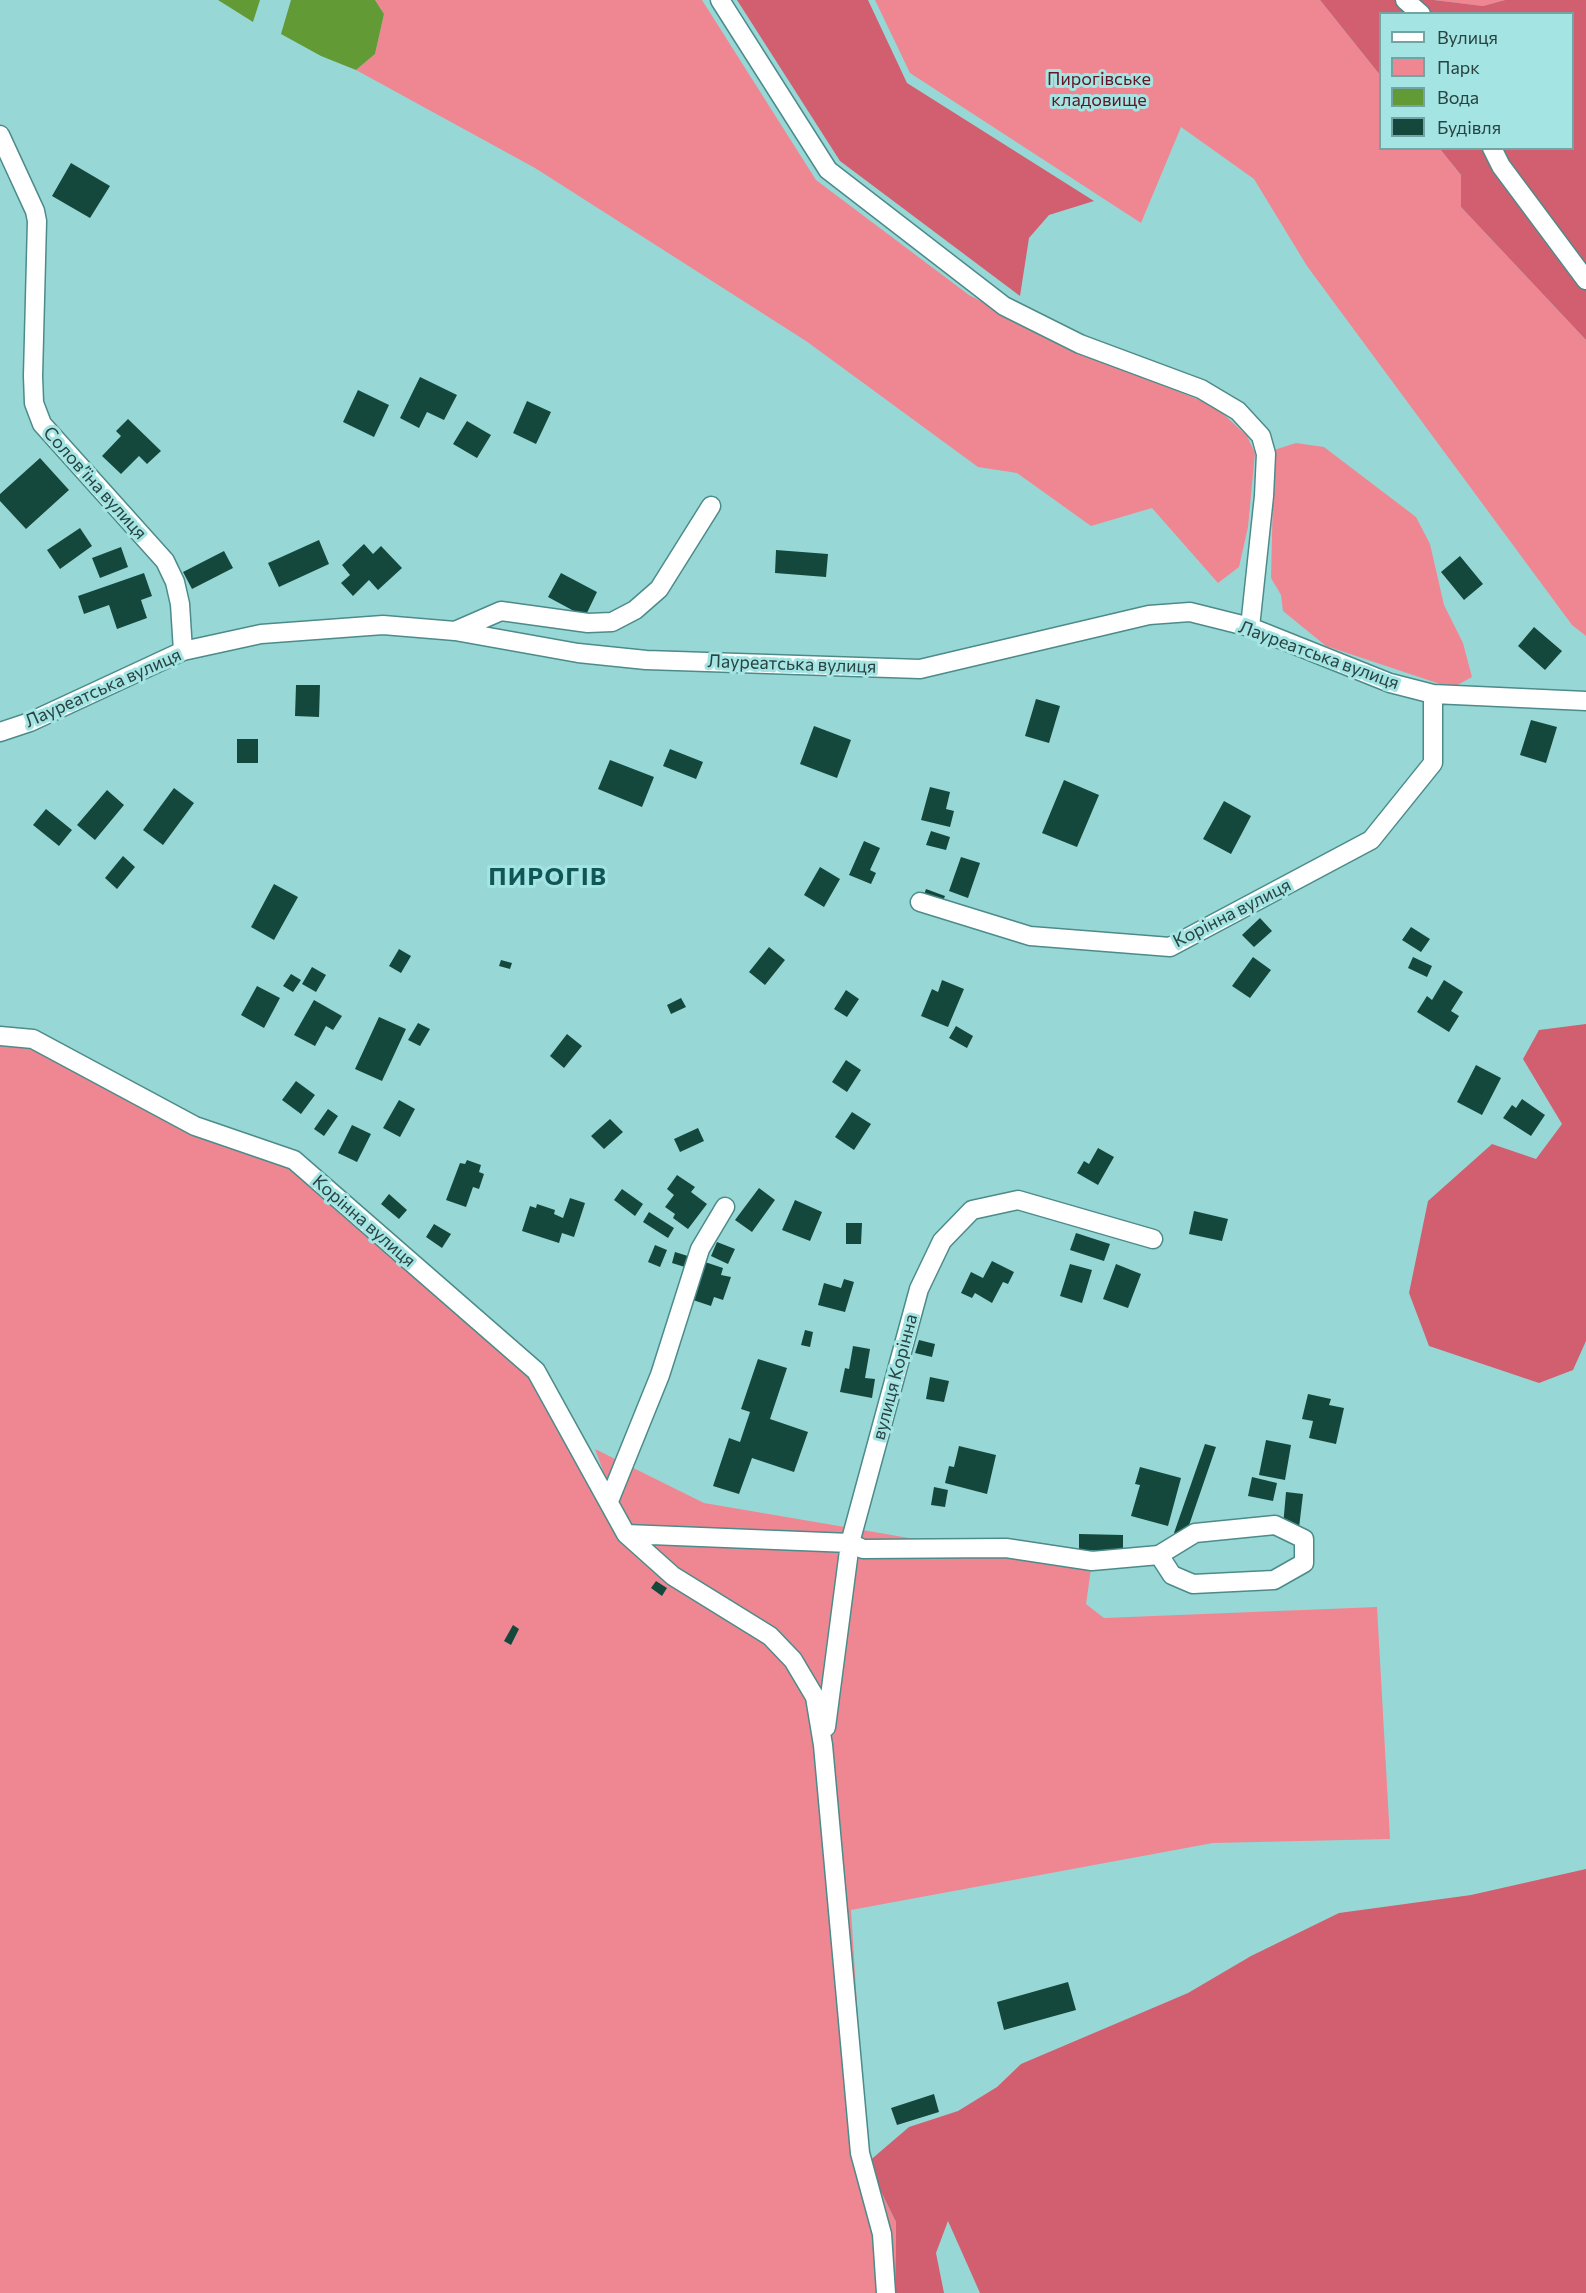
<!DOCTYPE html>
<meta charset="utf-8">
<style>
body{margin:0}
#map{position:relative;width:1586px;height:2293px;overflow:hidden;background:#97d8d6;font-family:Commissioner,sans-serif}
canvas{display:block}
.legend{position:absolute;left:1379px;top:12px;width:195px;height:138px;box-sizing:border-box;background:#a4e5e3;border:2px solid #72a4a3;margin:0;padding:8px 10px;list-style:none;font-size:18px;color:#284342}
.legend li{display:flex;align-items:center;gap:12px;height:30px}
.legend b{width:30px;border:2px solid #72a4a3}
</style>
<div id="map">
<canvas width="1586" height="2293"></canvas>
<ul class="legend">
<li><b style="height:8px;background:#fff"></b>Вулиця</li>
<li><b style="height:16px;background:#ef8792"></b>Парк</li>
<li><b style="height:16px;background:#629a36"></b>Вода</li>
<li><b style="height:16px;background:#15483c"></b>Будівля</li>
</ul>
</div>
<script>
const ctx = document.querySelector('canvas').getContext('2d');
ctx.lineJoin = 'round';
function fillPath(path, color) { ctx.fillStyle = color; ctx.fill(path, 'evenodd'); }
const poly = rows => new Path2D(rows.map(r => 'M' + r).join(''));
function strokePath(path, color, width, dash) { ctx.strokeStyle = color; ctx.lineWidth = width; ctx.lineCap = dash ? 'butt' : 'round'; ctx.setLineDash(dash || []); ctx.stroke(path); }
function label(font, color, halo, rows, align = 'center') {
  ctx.font = font + ' Commissioner,sans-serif'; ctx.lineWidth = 6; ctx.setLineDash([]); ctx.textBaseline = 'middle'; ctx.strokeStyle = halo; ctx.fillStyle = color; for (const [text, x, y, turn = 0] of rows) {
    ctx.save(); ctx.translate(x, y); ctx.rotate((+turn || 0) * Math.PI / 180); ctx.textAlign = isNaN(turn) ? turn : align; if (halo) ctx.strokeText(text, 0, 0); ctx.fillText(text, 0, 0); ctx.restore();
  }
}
const green = poly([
 [375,0,702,0,816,180,969,295,1073,348,1216,407,1247,436,1255,453,1248,527,1239,567,1218,583,1152,508,1091,526,1017,473,978,467,806,341,535,168,356,70,375,54,384,14],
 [875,0,1320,0,1380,75,1380,148,1440,149,1461,175,1461,207,1586,340,1586,636,1572,625,1307,266,1254,179,1181,127,1141,223,910,73],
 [1434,0,1505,0,1483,6],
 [1296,443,1324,447,1416,517,1430,544,1444,605,1463,643,1472,677,1452,688,1326,646,1283,611,1281,595,1271,578,1274,450],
 [0,1036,33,1039,140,1096,294,1160,536,1371,624,1527,595,1449,704,1503,1091,1569,1086,1604,1104,1618,1377,1607,1390,1839,1213,1843,851,1910,867,2163,896,2222,894,2291,886,2293,0,2293]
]);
const forest = poly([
 [737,0,868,0,907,83,1094,201,1049,215,1029,238,1020,296,840,161],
 [1320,0,1434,0,1483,6,1505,0,1586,0,1586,340,1461,207,1461,175,1440,149,1572,148,1572,14,1380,14,1380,75],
 [1586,1024,1586,1341,1573,1370,1539,1383,1429,1346,1409,1293,1428,1201,1492,1144,1536,1159,1562,1124,1523,1059,1539,1030],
 [1586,1869,1586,2293,980,2293,948,2221,936,2253,944,2293,895,2293,896,2222,867,2163,909,2127,958,2111,997,2087,1021,2064,1188,1993,1251,1956,1339,1913,1471,1895]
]);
const water = poly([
 [218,0,260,0,253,22],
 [291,0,375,0,384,14,375,54,356,70,321,56,281,34]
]);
const building = poly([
 [71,163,110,186,90,218,52,196],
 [420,377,457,395,444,420,427,412,419,428,400,418],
 [358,390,389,405,374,437,343,422],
 [527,401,551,412,536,444,513,433],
 [128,419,161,451,147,464,139,456,121,474,102,456,121,436,116,431],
 [467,421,491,435,477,458,453,444],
 [40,458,69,490,26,529,0,501,0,494],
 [80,528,92,546,60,569,47,550],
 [319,540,329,564,279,587,268,563],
 [364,544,373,554,381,546,402,568,378,590,369,580,353,596,341,583,350,575,342,565],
 [121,547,128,567,100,578,92,558],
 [776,550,828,554,826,577,775,573],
 [224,551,233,568,192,589,183,572],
 [1460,556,1483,584,1464,600,1441,572],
 [144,573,152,596,141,600,147,618,117,629,109,605,84,614,78,596],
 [561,573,597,592,585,617,548,597],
 [1534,627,1562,651,1545,670,1518,646],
 [296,685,320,685,319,717,295,716],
 [1036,699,1060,706,1049,743,1025,736],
 [1531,720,1557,727,1546,763,1520,755],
 [814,726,851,740,837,778,800,764],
 [237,739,258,739,258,763,237,763],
 [670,749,703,762,696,779,663,766],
 [610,760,654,777,642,807,598,789],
 [1064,780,1099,795,1077,847,1042,833],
 [930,787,950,792,946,809,954,811,950,827,921,820],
 [174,788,194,803,163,845,143,830],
 [107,790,124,805,95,840,77,825],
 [1224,801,1251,816,1231,854,1203,839],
 [46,809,72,830,59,846,33,825],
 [931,831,950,837,946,850,926,845],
 [864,841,880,848,870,870,876,873,871,884,849,875],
 [123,856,135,867,117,889,105,878],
 [961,857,980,863,968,898,949,891],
 [820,867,840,879,824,907,804,895],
 [274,884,298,897,274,940,251,927],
 [926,889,945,896,940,908,922,901],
 [1260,918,1272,931,1254,947,1242,935],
 [1411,927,1430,939,1421,952,1402,940],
 [769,947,785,960,765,985,749,972],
 [399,949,411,956,401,973,389,966],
 [1253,957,1271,970,1250,998,1232,986],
 [1413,957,1432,966,1427,977,1408,968],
 [501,960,512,963,510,969,499,966],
 [312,967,326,975,316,992,302,984],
 [291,974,301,980,293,992,283,986],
 [942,980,964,989,948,1027,921,1016,932,989,938,992],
 [1444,980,1463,992,1451,1011,1459,1016,1449,1032,1417,1012,1427,996,1432,1000],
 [257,986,280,998,264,1028,241,1015],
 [846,990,859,999,847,1017,834,1009],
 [681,998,686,1007,671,1014,667,1005],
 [314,1000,342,1016,333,1030,326,1026,315,1046,294,1035],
 [379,1017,406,1029,382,1081,355,1069],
 [418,1023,430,1029,420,1046,408,1040],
 [956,1026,973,1036,967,1048,949,1038],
 [567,1034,582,1046,564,1068,550,1056],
 [846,1060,861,1070,847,1092,832,1082],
 [1476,1065,1501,1078,1482,1115,1457,1102],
 [296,1081,315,1095,301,1114,282,1100],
 [1522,1099,1545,1115,1531,1136,1503,1118,1512,1105,1516,1108],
 [399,1100,415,1109,400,1137,383,1128],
 [328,1109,338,1116,324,1136,314,1129],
 [852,1112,871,1124,854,1150,835,1137],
 [610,1119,623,1132,604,1149,591,1136],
 [352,1125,371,1134,357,1162,338,1153],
 [698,1128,704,1141,680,1152,674,1139],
 [1098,1148,1114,1157,1098,1185,1077,1173,1084,1161,1089,1164],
 [467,1160,481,1165,479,1172,484,1174,479,1189,473,1187,466,1207,446,1200,460,1163,465,1164],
 [677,1175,695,1187,691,1192,707,1204,688,1229,673,1218,675,1214,665,1207,674,1195,667,1189],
 [759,1188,775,1200,752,1232,735,1220],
 [622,1189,643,1204,635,1216,614,1200],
 [389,1194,407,1210,399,1219,381,1204],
 [570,1198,585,1203,574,1237,562,1233,559,1243,522,1231,530,1206,536,1208,537,1204,555,1210,554,1214,563,1218],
 [795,1200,822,1212,810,1241,782,1230],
 [1194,1211,1228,1219,1222,1241,1189,1234],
 [649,1212,674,1228,668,1238,643,1222],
 [846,1223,862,1223,861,1244,846,1244],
 [434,1224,451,1234,442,1248,426,1237],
 [1076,1233,1110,1244,1104,1261,1070,1250],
 [717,1242,735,1249,728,1264,711,1256],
 [655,1245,667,1250,660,1267,648,1262],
 [675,1252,691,1257,688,1268,672,1263],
 [992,1261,1014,1272,1008,1284,1003,1282,992,1303,975,1293,972,1298,961,1293,971,1272,983,1278],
 [705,1262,723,1268,721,1275,731,1277,723,1300,714,1297,711,1306,693,1300],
 [1070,1264,1092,1270,1082,1303,1060,1296],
 [1116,1264,1141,1274,1128,1308,1103,1299],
 [844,1279,854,1282,845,1312,818,1305,824,1283,841,1288],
 [805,1330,813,1332,810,1347,801,1345],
 [919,1340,935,1344,932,1357,915,1353],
 [853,1346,870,1349,865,1378,875,1379,872,1398,840,1392,845,1368,849,1369],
 [758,1359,787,1368,770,1419,808,1432,794,1472,752,1458,739,1494,713,1486,729,1438,740,1442,750,1412,741,1409],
 [930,1377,949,1381,944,1402,926,1399],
 [1308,1394,1331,1399,1329,1405,1344,1408,1336,1444,1309,1438,1313,1421,1302,1419],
 [1266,1440,1291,1445,1285,1480,1259,1475],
 [1205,1444,1216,1447,1185,1537,1174,1533],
 [959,1446,996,1455,987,1494,945,1483,949,1466,954,1467],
 [1140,1467,1181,1478,1168,1526,1131,1516,1140,1485,1135,1484],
 [1252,1477,1277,1483,1273,1501,1248,1496],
 [934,1487,948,1490,945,1507,931,1505],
 [1286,1492,1303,1494,1299,1528,1283,1526],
 [1079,1534,1123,1535,1123,1551,1079,1550],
 [656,1581,667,1588,662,1596,651,1588],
 [513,1625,519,1629,511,1645,504,1641],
 [1068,1982,1076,2010,1004,2030,997,2002],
 [934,2094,939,2112,897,2125,891,2108]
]);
const street = poly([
 [720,0,828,170,1004,306,1080,344,1201,389,1238,411,1261,436,1266,454,1264,496,1250,627],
 [1405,0,1421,14],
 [0,135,35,211,37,221,33,376,34,403,42,424,165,561,175,582,180,604,183,651],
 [1492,148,1501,166,1586,280],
 [455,631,501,611,588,623,612,622,635,610,659,589,711,506],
 [0,732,30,722,183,651,261,634,383,625,455,631,578,653,646,660,920,669,1149,615,1190,612,1250,627,1390,683,1433,694,1586,701],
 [920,902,1030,936,1170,947,1371,840,1433,763,1433,694],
 [0,1036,33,1039,195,1126,294,1160,536,1371,626,1534,673,1576,770,1636,793,1660,815,1697,823,1745,860,2153,882,2234,886,2293],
 [609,1501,660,1375,700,1249,725,1207],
 [626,1534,850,1543,863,1549,1006,1548,1092,1561,1159,1555,1172,1575,1193,1584,1274,1580,1304,1563,1304,1539,1275,1525,1195,1533,1159,1555],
 [826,1727,850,1543,919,1289,942,1241,972,1210,1018,1200,1153,1239]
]);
const parkNames = [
 ["Пирогівське",1099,79],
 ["кладовище",1099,100]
];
const streetNames = [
 ["Соловʼїна вулиця",95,483,48],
 ["Лауреатська вулиця",1319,655,20],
 ["Лауреатська вулиця",792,664,2],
 ["Лауреатська вулиця",103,688,-24],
 ["Корінна вулиця",1232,913,-27],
 ["Корінна вулиця",364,1221,41],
 ["вулиця Корінна",895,1377,-75]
];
const districtNames = [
 ["ПИРОГІВ",548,877]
];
fillPath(green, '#ef8792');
fillPath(forest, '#d25f6f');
fillPath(water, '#629a36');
fillPath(building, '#15483c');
strokePath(street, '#4c8b8a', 21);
strokePath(street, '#fff', 18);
label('18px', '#601625', '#a4e5e3', parkNames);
label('18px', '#284342', '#a4e5e3', streetNames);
ctx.letterSpacing = '1.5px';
label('bold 24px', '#0f5656', '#a4e5e3', districtNames);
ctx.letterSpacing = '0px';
</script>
